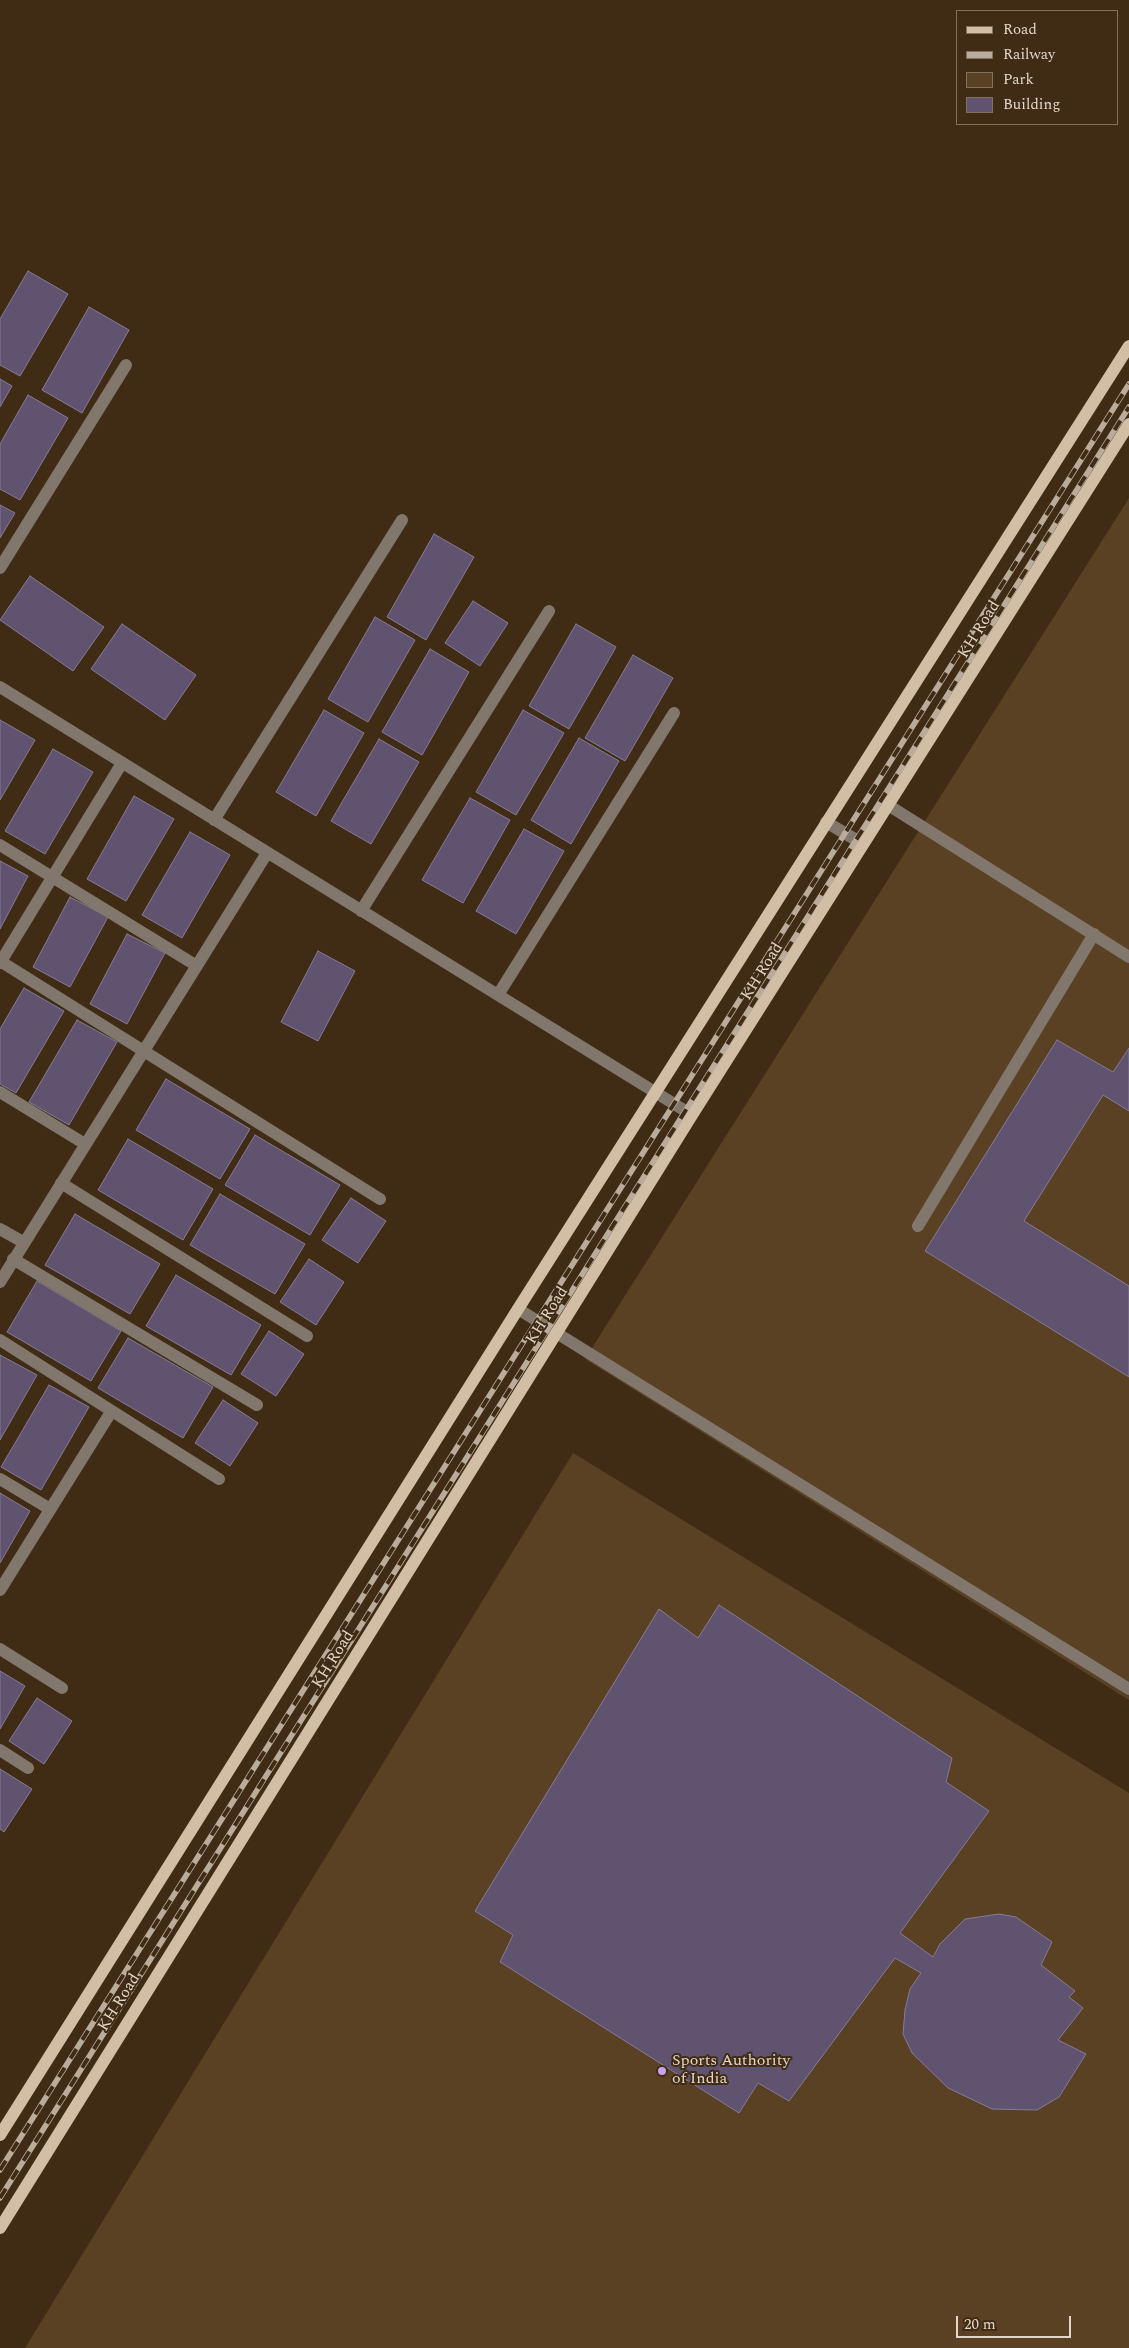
<!DOCTYPE html>
<html>
<head>
<meta charset="utf-8">
<style>
	body { margin:0 }
	#map { position:relative; width:1129px; height:2348px; overflow:hidden; background:#402c15; font-family:Spectral,serif }
	canvas { display:block }
	.legend { position:absolute; left:956px; top:10px; width:162px; height:115px; box-sizing:border-box; background:#402c15; border:1px solid #81705d; margin:0; padding:6px 9px; list-style:none; font-size:15px; color:#e2d6c8 }
	.legend li { display:flex; align-items:center; gap:10px; height:25px }
	.legend b { width:25px; border:1px solid #81705d }
	.scale { position:absolute; left:956px; top:2316px; width:115px; height:22px; box-sizing:border-box; border:2px solid #e2d6c8; border-top:0; padding-left:6px; font-size:15px; line-height:18px; white-space:nowrap; color:#e2d6c8; -webkit-text-stroke:4px #402c15; paint-order:stroke }
</style>
</head>
<body>
<div id="map">
<canvas width="1129" height="2348"></canvas>
<ul class="legend">
<li><b style="height:6px;background:#d2bda5"></b>Road</li>
<li><b style="height:6px;background:#baac9c"></b>Railway</li>
<li><b style="height:14px;background:#5a4124"></b>Park</li>
<li><b style="height:14px;background:#5f536f"></b>Building</li>
</ul>
<div class="scale">20 m</div>
</div>
<script>
const ctx = document.querySelector('canvas').getContext('2d');
ctx.lineJoin = 'round';
function fill(path, color) {
  ctx.fillStyle = color;
  ctx.fill(path, 'evenodd');
}
function shape(rows) {
  const path = new Path2D();
  for (const r of rows) {
    path.moveTo(r[0], r[1]);
    for (let i = 2; i < r.length; i += 2) path.lineTo(r[i], r[i + 1]);
  }
  return path;
}
function trace(path, color, width, dash) {
  ctx.strokeStyle = color;
  ctx.lineWidth = width;
  ctx.lineCap = dash ? 'butt' : 'round';
  ctx.setLineDash(dash || []);
  ctx.stroke(path);
}
function label(font, color, halo, rows, align = 'center') {
  ctx.font = font + ' Spectral,serif';
  ctx.lineWidth = 4;
  ctx.setLineDash([]);
  ctx.textBaseline = 'middle';
  ctx.strokeStyle = halo;
  ctx.fillStyle = color;
  for (const [text, x, y, turn = 0] of rows) {
    ctx.save();
    ctx.translate(x, y);
    ctx.rotate((+turn || 0) * Math.PI / 180);
    ctx.textAlign = isNaN(turn) ? turn : align;
    if (halo) ctx.strokeText(text, 0, 0);
    ctx.fillText(text, 0, 0);
    ctx.restore();
  }
}
fill(shape([
	[1129,498,1129,1700,585,1359],
	[573,1453,1129,1793,1129,2348,25,2348]
]), '#5a4124');
const building = shape([
	[28,271,68,294,20,376,0,365,0,319,28,271],
	[89,307,129,330,82,413,42,390,89,307],
	[0,379,12,386,0,407,0,379],
	[28,395,68,418,20,500,0,489,0,444,28,395],
	[0,505,15,513,0,538,0,505],
	[434,534,474,557,426,640,387,617,434,534],
	[30,576,104,627,73,671,0,620,30,576],
	[473,601,508,623,480,666,445,643,473,601],
	[375,617,415,640,368,722,328,699,375,617],
	[122,624,196,675,165,720,91,669,122,624],
	[576,624,616,647,569,729,529,706,576,624],
	[430,649,469,672,422,755,382,732,430,649],
	[633,655,673,678,625,761,585,738,633,655],
	[324,710,364,733,316,816,276,792,324,710],
	[523,710,564,733,516,815,476,792,523,710],
	[0,720,35,740,0,800,0,720],
	[579,738,619,761,571,844,531,820,579,738],
	[379,739,419,762,371,844,331,821,379,739],
	[53,749,93,772,45,854,5,831,53,749],
	[134,796,174,819,126,901,87,879,134,796],
	[470,798,510,820,463,903,422,880,470,798],
	[524,829,564,851,516,934,476,911,524,829],
	[190,832,230,855,182,938,142,915,190,832],
	[0,861,28,876,0,929,0,861],
	[70,897,108,917,70,987,33,967,70,897],
	[127,934,165,953,127,1024,90,1004,127,934],
	[318,951,355,971,318,1041,281,1022,318,951],
	[24,988,64,1011,16,1093,0,1084,0,1029,24,988],
	[77,1020,117,1042,69,1125,29,1102,77,1020],
	[1057,1040,1113,1072,1129,1048,1129,1111,1103,1095,1024,1221,1129,1286,1129,1377,925,1251,1057,1040],
	[166,1079,250,1129,220,1179,136,1130,166,1079],
	[255,1135,340,1185,310,1235,225,1185,255,1135],
	[128,1139,213,1189,183,1240,98,1190,128,1139],
	[220,1194,305,1244,275,1294,190,1245,220,1194],
	[351,1198,386,1221,358,1263,322,1240,351,1198],
	[75,1214,160,1264,130,1314,45,1265,75,1214],
	[309,1259,344,1282,316,1325,280,1302,309,1259],
	[176,1275,261,1325,231,1375,146,1326,176,1275],
	[37,1281,121,1331,91,1381,7,1332,37,1281],
	[269,1331,304,1354,276,1396,241,1374,269,1331],
	[128,1338,213,1387,183,1438,98,1388,128,1338],
	[0,1355,37,1375,0,1440,0,1355],
	[49,1385,89,1407,41,1490,1,1467,49,1385],
	[223,1400,258,1423,230,1466,195,1443,223,1400],
	[0,1493,30,1511,0,1563,0,1493],
	[719,1605,952,1758,946,1782,989,1811,900,1933,933,1957,940,1944,965,1919,999,1914,1016,1917,1052,1942,1041,1965,1075,1991,1069,1997,1083,2008,1058,2040,1086,2054,1059,2097,1037,2110,992,2109,948,2088,912,2053,903,2034,905,2010,910,1989,921,1973,895,1958,789,2101,758,2083,739,2113,500,1962,513,1935,475,1911,659,1609,698,1638,719,1605],
	[0,1671,25,1686,0,1729,0,1671],
	[37,1698,72,1721,44,1764,9,1741,37,1698],
	[0,1769,32,1789,4,1832,0,1829,0,1769]
]);
fill(building, '#5f536f');
trace(building, '#877a97', 1);
trace(shape([
	[0,568,126,365],
	[0,687,692,1115],
	[888,805,1129,957],
	[214,820,402,520],
	[826,822,863,844],
	[0,845,197,966],
	[361,911,549,611],
	[0,961,380,1199],
	[0,963,122,763],
	[498,995,674,713],
	[0,1092,85,1144],
	[61,1183,307,1336],
	[918,1226,1094,934],
	[0,1229,23,1242],
	[13,1259,257,1405],
	[0,1282,267,853],
	[518,1309,1129,1689],
	[0,1340,219,1479],
	[0,1479,50,1509],
	[0,1590,111,1412],
	[0,1649,62,1688],
	[0,1750,28,1768]
]), '#81776c', 12);
trace(shape([
	[0,2135,518,1309,1129,346],
	[0,2228,692,1115,1129,424]
]), '#d2bda5', 12);
const rail = shape([
	[0,2170,1129,384],
	[0,2198,1129,407]
]);
trace(rail, '#baac9c', 5.5);
trace(rail, '#402c15', 4, [11]);
for (const [x, y, r, color] of [
	[662,2071,5,"#c7a6ef"]
]) {
  const dot = new Path2D();
  dot.arc(x, y, r, 0, 2 * Math.PI);
  ctx.fillStyle = color;
  ctx.fill(dot);
  trace(dot, '#402c15', 2);
}
label('16px', '#e2d6c8', '#402c15', [
	["KH Road",980,630,-58],
	["KH Road",763,972,-58],
	["KH Road",548,1316,-58],
	["KH Road",334,1660,-58],
	["KH Road",120,2003,-58]
]);
label('16px', '#e2d6c8', '#402c15', [
	["Sports Authority",672,2062],
	["of India",672,2080]
], 'left');
</script>
</body>
</html>
